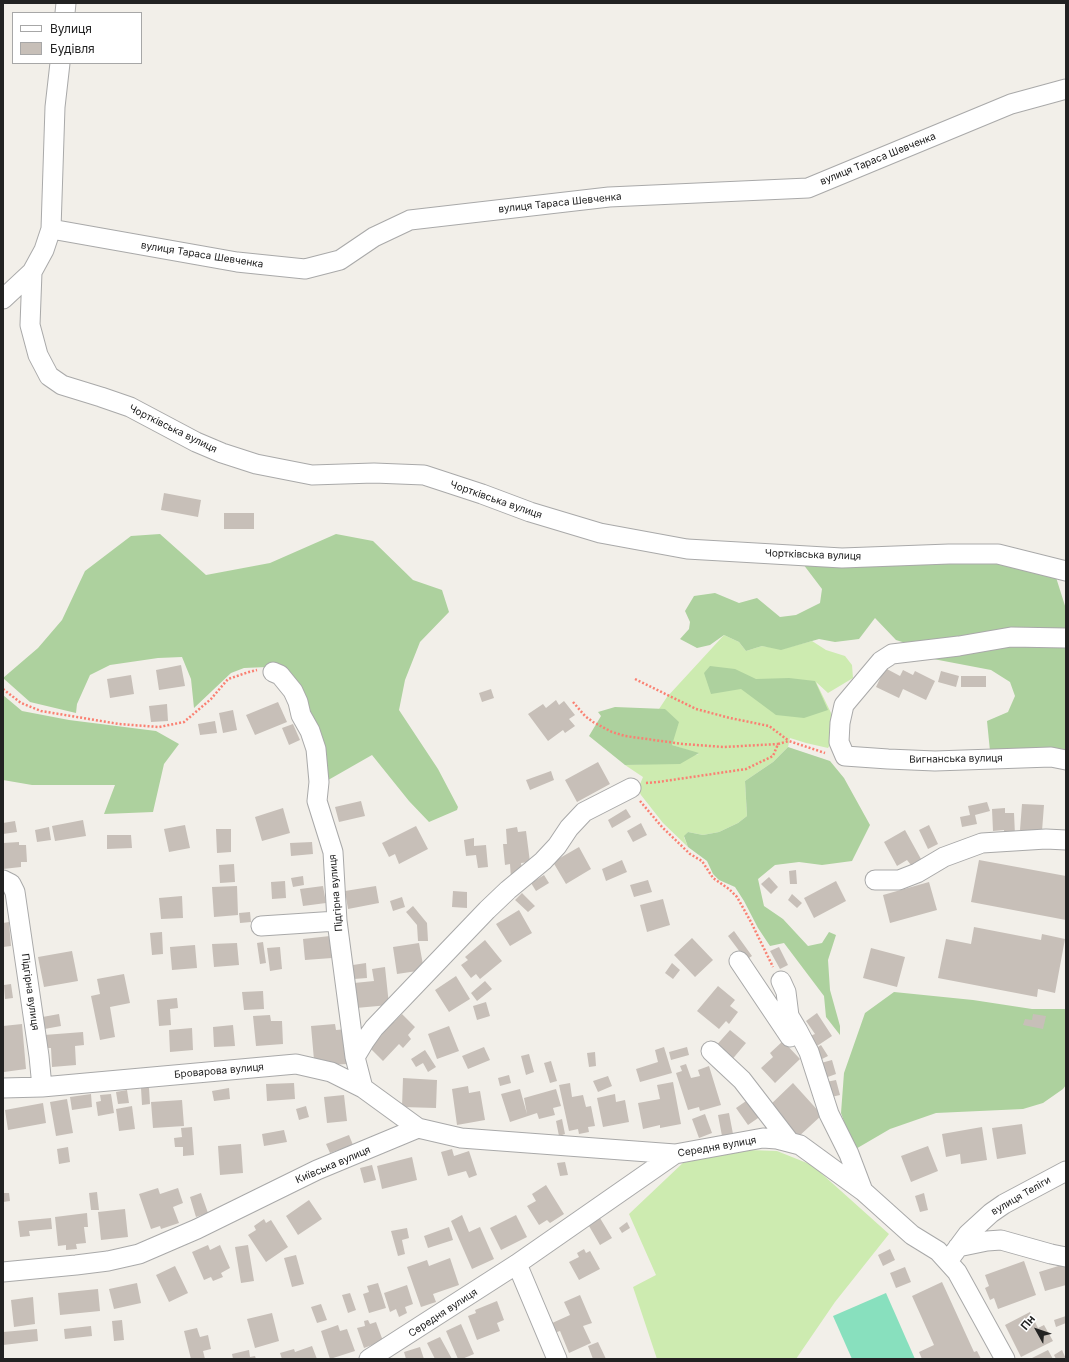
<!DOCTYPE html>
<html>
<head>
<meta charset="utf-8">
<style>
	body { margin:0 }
	#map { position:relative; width:1069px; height:1362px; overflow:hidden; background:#f2efe9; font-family:Inter,sans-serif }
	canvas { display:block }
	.frame { position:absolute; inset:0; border:4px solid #222; pointer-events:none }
	.legend { position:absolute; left:12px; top:12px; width:130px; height:52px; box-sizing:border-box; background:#fff; border:1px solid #a7a7a7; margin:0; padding:5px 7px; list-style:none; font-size:12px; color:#222 }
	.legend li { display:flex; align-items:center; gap:8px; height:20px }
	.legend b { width:20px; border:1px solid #a7a7a7 }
	.north { position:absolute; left:1017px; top:1310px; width:40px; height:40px; -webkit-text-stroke:3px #fff; paint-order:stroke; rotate:310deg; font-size:11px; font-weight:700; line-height:16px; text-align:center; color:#222 }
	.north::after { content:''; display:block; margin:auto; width:14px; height:18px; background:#222; clip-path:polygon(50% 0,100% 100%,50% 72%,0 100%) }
</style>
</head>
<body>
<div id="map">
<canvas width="1069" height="1362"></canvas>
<div class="frame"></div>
<ul class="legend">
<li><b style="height:5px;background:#fff"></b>Вулиця</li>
<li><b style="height:11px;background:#c7bfb8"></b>Будівля</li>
</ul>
<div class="north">Пн</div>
</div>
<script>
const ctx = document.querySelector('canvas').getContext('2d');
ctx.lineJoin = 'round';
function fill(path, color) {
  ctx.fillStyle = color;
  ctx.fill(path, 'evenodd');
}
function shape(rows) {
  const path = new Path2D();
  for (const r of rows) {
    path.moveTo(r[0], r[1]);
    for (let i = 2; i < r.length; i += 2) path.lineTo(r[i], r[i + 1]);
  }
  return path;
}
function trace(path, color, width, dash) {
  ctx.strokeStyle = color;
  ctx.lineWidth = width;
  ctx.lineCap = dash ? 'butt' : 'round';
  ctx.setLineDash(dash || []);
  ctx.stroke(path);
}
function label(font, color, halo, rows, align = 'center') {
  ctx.font = font + ' Inter,sans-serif';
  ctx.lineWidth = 4;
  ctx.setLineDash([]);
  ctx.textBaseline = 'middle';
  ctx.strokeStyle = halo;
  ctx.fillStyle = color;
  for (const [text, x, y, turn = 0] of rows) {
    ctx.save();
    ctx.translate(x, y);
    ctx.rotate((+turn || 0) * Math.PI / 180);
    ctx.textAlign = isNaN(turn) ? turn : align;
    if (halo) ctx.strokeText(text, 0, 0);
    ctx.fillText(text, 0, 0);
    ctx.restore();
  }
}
fill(shape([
	[724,635,739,642,746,651,762,646,782,649,812,641,826,650,845,656,852,665,853,678,828,693,816,682,833,717,832,741,828,748,806,743,790,738,788,747,773,762,745,781,747,816,738,823,719,832,703,835,688,832,684,837,688,847,663,823,641,795,638,789,643,777,625,765,646,764,699,754,672,745,665,709,659,709,667,697],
	[749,1150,777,1151,812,1165,889,1234,835,1302,796,1359,657,1359,633,1287,656,1275,629,1214,686,1160]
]), '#cdebb0');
fill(shape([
	[160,534,206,575,270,563,336,534,373,541,413,580,442,590,449,612,420,642,405,680,399,710,438,769,458,807,457,810,429,822,409,801,372,755,323,783,319,748,267,667,244,668,231,673,194,708,191,679,182,657,158,658,110,665,90,675,77,704,76,713,30,702,3,678,38,648,62,620,85,571,131,536],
	[998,557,1054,571,1066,609,1066,633,918,647,896,640,875,618,859,639,835,642,819,639,781,650,762,646,746,651,739,642,724,635,710,645,697,648,680,639,689,629,690,622,685,611,694,596,715,593,739,603,757,598,780,617,796,615,820,603,822,589,800,560],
	[999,642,1066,643,1066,752,990,751,987,721,1008,712,1015,696,1010,682,991,670,928,658],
	[710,666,735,669,756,679,789,678,815,681,828,710,804,718,776,715,741,689,711,694,704,673],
	[3,695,22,711,69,720,156,731,179,744,164,764,153,812,104,814,115,785,32,785,3,780],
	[615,707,665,709,679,722,672,745,699,753,680,764,625,765,589,736,601,716,598,712],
	[788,747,830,761,844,778,870,825,852,861,822,865,799,862,775,865,758,879,764,906,783,919,808,946,822,943,829,932,836,935,828,960,830,990,840,1026,840,1035,826,1017,824,996,784,943,770,946,758,928,744,901,735,887,719,880,713,874,707,861,688,847,684,836,688,832,703,835,719,832,738,823,747,816,745,781,773,762],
	[894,992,973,1000,1032,1009,1066,1009,1066,1085,1063,1089,1043,1103,1023,1109,936,1113,890,1129,854,1150,841,1113,844,1073,865,1013]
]), '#add19e');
fill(shape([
	[886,1293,915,1359,852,1359,833,1316]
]), '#88e0be');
fill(shape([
	[164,493,201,500,198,517,161,510],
	[224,513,254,513,254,529,224,529],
	[181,665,185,686,159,690,156,670],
	[885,668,900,676,903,670,913,675,915,671,935,681,926,700,903,689,899,698,876,687],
	[941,671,959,676,956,687,938,682],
	[131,675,134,694,110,698,107,679],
	[961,676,986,676,986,687,961,687],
	[491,689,494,698,482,702,479,693],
	[556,700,559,705,564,701,575,715,569,719,575,726,565,733,563,730,548,741,528,714,543,704,546,708],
	[278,702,287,722,255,735,246,715],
	[167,704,168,721,151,722,149,706],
	[233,710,237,730,223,733,219,713],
	[215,721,217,733,200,735,198,724],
	[293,724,300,740,289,745,282,728],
	[598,762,610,784,577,802,565,780],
	[551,771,554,780,530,790,526,780],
	[361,801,365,816,339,822,335,807],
	[987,802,990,811,975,815,977,824,962,827,960,817,970,815,968,806],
	[1022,804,1044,805,1042,831,1020,830],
	[283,808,290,833,262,841,255,817],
	[1005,808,1005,813,1014,813,1015,835,1004,835,1004,830,993,831,992,809],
	[626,809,631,817,612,828,608,820],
	[83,820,86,836,55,841,52,826],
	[15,821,17,832,3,834,3,823],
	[641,823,647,835,633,842,627,831],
	[185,825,190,848,169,852,164,829],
	[929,825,938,844,928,849,919,830],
	[416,826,428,849,399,864,395,854,389,857,382,843],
	[49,827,51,840,37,842,35,830],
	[517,827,518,832,526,831,530,862,521,863,523,877,511,878,510,864,505,865,503,844,507,844,506,829],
	[216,829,231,829,231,852,217,853],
	[905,830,921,859,911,865,907,860,897,866,884,842],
	[107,835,131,835,132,848,107,849],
	[474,838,474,846,486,845,488,867,478,868,476,855,466,856,464,840],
	[19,842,19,845,26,845,27,862,21,862,21,867,3,869,3,843],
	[312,842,313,854,291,856,290,843],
	[579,847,591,869,566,884,553,862],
	[622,860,627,872,606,881,602,869],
	[979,860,1066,876,1066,920,971,902],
	[234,864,235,882,220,883,219,865],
	[796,870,797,884,790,884,789,871],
	[544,875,549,883,536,891,531,883],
	[303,876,304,885,293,887,291,878],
	[769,877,778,887,771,894,761,884],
	[648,880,652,892,634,897,630,885],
	[285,881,286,898,272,899,271,882],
	[836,881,846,901,814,918,804,898],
	[929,882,937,910,890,923,883,895],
	[237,886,238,915,214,917,212,887],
	[323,886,326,903,303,906,300,889],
	[376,886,379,903,348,909,345,891],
	[453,891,467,892,467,908,452,907],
	[522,893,535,906,528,912,515,900],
	[792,894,802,903,797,908,788,900],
	[182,896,183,918,161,919,159,898],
	[402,897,405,907,393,911,390,901],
	[663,899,670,925,647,932,640,905],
	[413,906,427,923,428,941,418,941,417,925,406,912],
	[519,910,532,933,510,946,496,924],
	[250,912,251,922,240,923,239,913],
	[9,922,11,946,3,947,3,923],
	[974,927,1041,940,1042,934,1065,939,1055,993,1038,989,1037,997,938,978,946,939,971,944],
	[734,931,752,956,746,960,728,936],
	[162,932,163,954,152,955,150,933],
	[330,936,332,958,305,960,303,939],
	[692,938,713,960,695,977,674,955],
	[485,940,502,961,480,979,476,974,471,978,461,965,468,960,465,957],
	[263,942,266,963,260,964,257,943],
	[237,943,239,965,214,967,212,944],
	[419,943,424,970,397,974,393,947],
	[195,945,197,968,172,970,170,947],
	[280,947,282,969,270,971,267,948],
	[779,947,788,965,780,969,770,951],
	[871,948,905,957,897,987,863,978],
	[72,951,78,981,44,987,38,957],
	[366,963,367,978,354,979,353,965],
	[672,963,680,970,673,979,665,973],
	[385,967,389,1005,356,1008,354,983,374,981,372,969],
	[124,974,130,1003,110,1007,115,1037,100,1040,91,996,100,994,97,979],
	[456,976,470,999,449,1012,435,990],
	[485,981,492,989,477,1001,471,993],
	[11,984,13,998,5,999,4,985],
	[718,986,735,1000,730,1006,738,1012,729,1024,726,1021,719,1029,697,1011],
	[263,991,264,1009,244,1010,242,992],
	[177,998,178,1008,170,1009,171,1025,159,1026,157,1000],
	[486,1002,490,1016,477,1020,473,1006],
	[817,1013,832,1036,817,1046,810,1036,815,1034,806,1021],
	[59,1014,61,1026,39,1030,37,1018],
	[402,1014,415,1027,408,1035,411,1039,403,1048,399,1044,383,1061,370,1048,385,1031,381,1027,389,1018,394,1022],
	[1033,1014,1046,1016,1043,1029,1023,1025,1025,1019,1032,1020],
	[270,1015,271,1021,282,1021,283,1044,256,1046,253,1016],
	[22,1024,26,1069,4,1072,3,1026],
	[335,1024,336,1030,347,1029,349,1064,323,1065,322,1059,314,1060,311,1026],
	[233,1025,235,1046,214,1047,213,1027],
	[449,1026,459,1051,437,1059,428,1034],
	[192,1028,193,1050,170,1052,169,1030],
	[730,1030,746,1043,730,1062,714,1048],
	[83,1032,84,1045,75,1046,76,1065,52,1067,51,1048,45,1048,44,1035],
	[783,1041,800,1059,775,1083,761,1068,773,1057,770,1053],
	[821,1045,828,1056,820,1060,813,1050],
	[484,1047,490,1060,468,1069,462,1056],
	[664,1047,672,1073,640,1082,636,1069,658,1062,655,1050],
	[687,1047,689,1055,671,1060,669,1052],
	[425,1050,436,1067,428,1072,423,1063,416,1067,411,1059],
	[595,1052,596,1066,589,1067,587,1053],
	[529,1054,534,1072,526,1075,521,1056],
	[832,1060,836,1074,825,1078,821,1063],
	[551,1061,557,1081,550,1083,544,1063],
	[686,1064,691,1078,700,1076,698,1070,709,1066,721,1105,700,1111,699,1107,688,1110,676,1073,682,1071,680,1066],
	[509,1075,511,1083,500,1086,498,1078],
	[608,1076,612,1086,598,1092,593,1081],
	[403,1078,437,1080,436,1108,402,1107],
	[836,1080,840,1095,831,1097,826,1082],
	[673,1082,681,1124,660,1128,660,1125,643,1129,638,1103,660,1099,657,1085],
	[294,1083,295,1099,267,1101,266,1084],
	[570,1083,572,1097,583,1095,586,1107,591,1106,595,1126,588,1127,589,1132,579,1134,578,1129,569,1131,559,1085],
	[793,1083,822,1115,797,1138,768,1107],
	[468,1086,469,1093,480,1091,485,1120,457,1125,452,1089],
	[141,1088,149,1088,150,1104,142,1105],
	[229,1088,230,1099,214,1101,212,1091],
	[520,1089,527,1114,524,1098,556,1089,561,1106,553,1108,555,1115,539,1119,537,1113,510,1122,501,1094],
	[127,1090,129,1103,118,1104,116,1092],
	[91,1094,92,1107,72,1110,70,1097],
	[111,1094,114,1113,98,1116,96,1102,101,1101,100,1095],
	[615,1094,616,1102,625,1100,629,1122,603,1127,597,1098],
	[344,1095,347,1121,327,1123,324,1097],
	[67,1099,73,1133,56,1136,50,1102],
	[749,1099,761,1116,748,1125,736,1108],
	[182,1100,184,1126,153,1128,151,1102],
	[43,1103,46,1123,8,1130,5,1110],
	[132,1106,135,1129,119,1131,116,1109],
	[306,1106,309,1117,299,1120,296,1109],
	[729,1113,733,1134,722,1136,718,1115],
	[705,1114,712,1133,699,1138,692,1119],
	[562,1119,565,1134,559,1136,556,1121],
	[1022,1124,1026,1154,997,1159,992,1128],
	[192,1127,194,1155,183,1156,183,1147,175,1147,174,1138,182,1137,181,1128],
	[982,1127,987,1160,961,1164,960,1154,946,1157,942,1134],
	[284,1130,287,1142,264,1146,262,1134],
	[349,1135,353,1145,330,1153,326,1144],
	[241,1144,243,1173,220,1175,218,1146],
	[928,1146,938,1171,911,1182,901,1156],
	[68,1147,70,1162,59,1164,57,1149],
	[452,1149,454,1156,469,1151,477,1175,469,1178,466,1171,448,1176,441,1152],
	[412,1157,417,1180,382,1189,377,1166],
	[565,1162,568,1175,560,1176,557,1163],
	[372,1165,376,1180,364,1183,360,1168],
	[546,1185,564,1214,550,1223,547,1220,539,1225,527,1206,536,1201,532,1194],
	[158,1188,160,1194,178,1188,183,1203,173,1207,179,1223,161,1229,160,1226,151,1229,139,1194],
	[97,1192,99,1210,91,1210,89,1193],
	[3,1193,9,1193,10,1201,3,1202],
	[201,1193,208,1213,196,1217,190,1197],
	[924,1193,928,1210,920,1212,915,1196],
	[309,1200,322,1219,298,1235,286,1216],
	[125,1209,128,1237,101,1240,98,1212],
	[87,1213,88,1227,84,1227,86,1243,76,1244,77,1249,66,1250,66,1245,58,1246,55,1217],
	[462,1215,469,1232,480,1227,494,1259,472,1269,451,1221],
	[516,1215,527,1237,501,1250,490,1228],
	[51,1218,52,1229,29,1231,30,1236,20,1237,18,1221],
	[600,1218,612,1238,600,1245,589,1226],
	[264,1219,266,1223,271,1220,288,1247,266,1262,248,1235,256,1230,254,1226],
	[627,1222,630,1228,622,1233,619,1228],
	[449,1227,453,1240,428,1248,424,1236],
	[407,1228,409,1238,402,1240,405,1254,398,1256,391,1231],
	[208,1245,210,1250,220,1245,230,1268,221,1273,223,1277,213,1281,211,1277,204,1280,192,1252],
	[248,1245,254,1281,241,1283,235,1247],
	[584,1249,586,1253,590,1251,600,1269,579,1280,569,1262,579,1257,577,1253],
	[890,1249,895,1260,883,1266,878,1255],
	[296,1255,304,1284,292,1287,284,1258],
	[450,1258,459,1285,433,1294,436,1302,421,1307,407,1267,427,1260,429,1266],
	[1024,1261,1036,1295,998,1309,994,1298,990,1300,985,1288,989,1286,985,1275],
	[1065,1264,1066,1285,1045,1291,1039,1272],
	[175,1266,188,1293,169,1302,156,1275],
	[905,1267,911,1282,896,1288,890,1273],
	[942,1282,974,1352,977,1351,981,1359,922,1359,919,1352,934,1345,912,1296],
	[137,1283,141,1303,114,1309,109,1289],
	[378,1283,386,1308,369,1313,363,1294,369,1292,367,1286],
	[407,1285,413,1304,405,1307,407,1313,399,1317,396,1309,390,1312,384,1293],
	[98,1289,100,1311,60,1315,58,1293],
	[350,1293,356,1310,348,1313,342,1295],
	[580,1295,592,1323,583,1326,591,1343,569,1353,560,1331,554,1333,550,1324,570,1315,564,1302],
	[33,1297,35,1324,14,1327,11,1300],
	[497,1301,504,1320,497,1323,500,1331,477,1340,468,1316,476,1313,475,1310],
	[321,1304,327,1320,317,1323,311,1307],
	[1030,1312,1038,1328,1044,1325,1053,1341,1021,1357,1005,1325],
	[272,1313,279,1341,255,1348,247,1319],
	[1066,1316,1066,1323,1056,1327,1054,1320],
	[122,1320,124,1340,114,1341,112,1321],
	[368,1320,370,1324,376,1322,383,1341,364,1348,357,1328,365,1326,364,1321],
	[461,1324,474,1354,462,1359,458,1359,446,1331],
	[338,1325,340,1331,347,1329,355,1351,330,1359,321,1331],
	[91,1326,92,1336,65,1339,64,1329],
	[197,1328,200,1337,208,1335,211,1349,203,1351,205,1359,191,1359,184,1331],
	[37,1329,38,1341,3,1345,3,1332],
	[440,1337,452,1359,435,1359,427,1343],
	[598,1342,606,1359,593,1359,588,1346],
	[312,1346,317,1359,282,1359,280,1353,294,1349,295,1352],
	[420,1347,424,1359,406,1359,404,1352],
	[249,1350,250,1357,255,1356,256,1359,233,1359,232,1354],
	[1048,1350,1053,1359,1030,1359],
	[1062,1350,1066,1359,1056,1359,1054,1355]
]), '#c7bfb8');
const minor = shape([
	[65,13,66,3],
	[51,229,237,262,305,269,340,260,374,237,410,220,609,197,808,188,1011,104,1066,89],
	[32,272,30,325,38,355,49,376,62,385,101,397,130,407,196,442,222,453,256,464,312,475,374,473,424,475,482,494,530,512,600,533,687,549,842,558,949,554,998,554,1066,571],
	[3,299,32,272,44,250,51,229,55,107,60,63],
	[1066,638,1011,637,959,646,892,654,881,661,844,705,840,723,839,742,845,756,888,759,935,761,1051,757,1066,760],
	[273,672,280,675,293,691,298,702,301,715,310,731,316,749,319,782,317,801,333,852,337,921,355,1057],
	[3,880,11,884,15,892,39,1056,42,1087],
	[875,880,899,880,917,873,944,857,982,843,1046,839,1066,840],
	[261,926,337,921],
	[739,961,790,1037],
	[781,981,786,992,789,1016,798,1031,809,1052,829,1114,849,1154,863,1191],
	[711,1051,742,1080,789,1141],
	[3,1088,42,1087,296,1064,331,1072,363,1088,418,1128],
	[363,1088,355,1057,364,1042,374,1028,487,910,508,890,543,861,557,846,569,828,584,812,631,788],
	[958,1247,987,1241,1001,1240,1051,1254,1066,1257],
	[948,1261,968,1234,991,1213,1004,1204,1066,1171],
	[517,1264,557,1359],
	[3,1272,76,1265,108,1261,139,1254,197,1229,317,1170,418,1128,461,1138,675,1154],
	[369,1359,517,1264,675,1154,763,1138,777,1139,800,1145,863,1191,912,1235,938,1251,957,1272,1005,1359]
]);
trace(minor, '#a9a9a9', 21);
trace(shape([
	[635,679,696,709,730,718,769,726,789,741],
	[3,689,21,703,41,711,119,724,159,727,184,722,211,699,228,679,249,672,257,670],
	[573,702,585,716,593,722,612,732,625,736,683,744,724,747,778,744],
	[646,783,658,782,746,769,773,756,778,744,789,741,825,753],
	[640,801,662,827,690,854,702,861,713,878,729,889,737,897,751,922,773,967]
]), '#fa8072', 2.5, [2, 2]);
trace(minor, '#fff', 19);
label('10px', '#222', '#fff', [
	["вулиця Тараса Шевченка",878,159,-22],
	["вулиця Тараса Шевченка",560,203,-6],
	["вулиця Тараса Шевченка",202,255,9],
	["Чортківська вулиця",173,429,26],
	["Чортківська вулиця",496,500,19],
	["Чортківська вулиця",813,555,2],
	["Вигнанська вулиця",956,759,-1],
	["Підгірна вулиця",336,893,-95],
	["Підгірна вулиця",30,992,82],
	["Броварова вулиця",219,1071,-5],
	["Середня вулиця",717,1147,-10],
	["Київська вулиця",333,1165,-23],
	["вулиця Теліги",1021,1196,-30],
	["Середня вулиця",443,1313,-33]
]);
</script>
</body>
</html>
